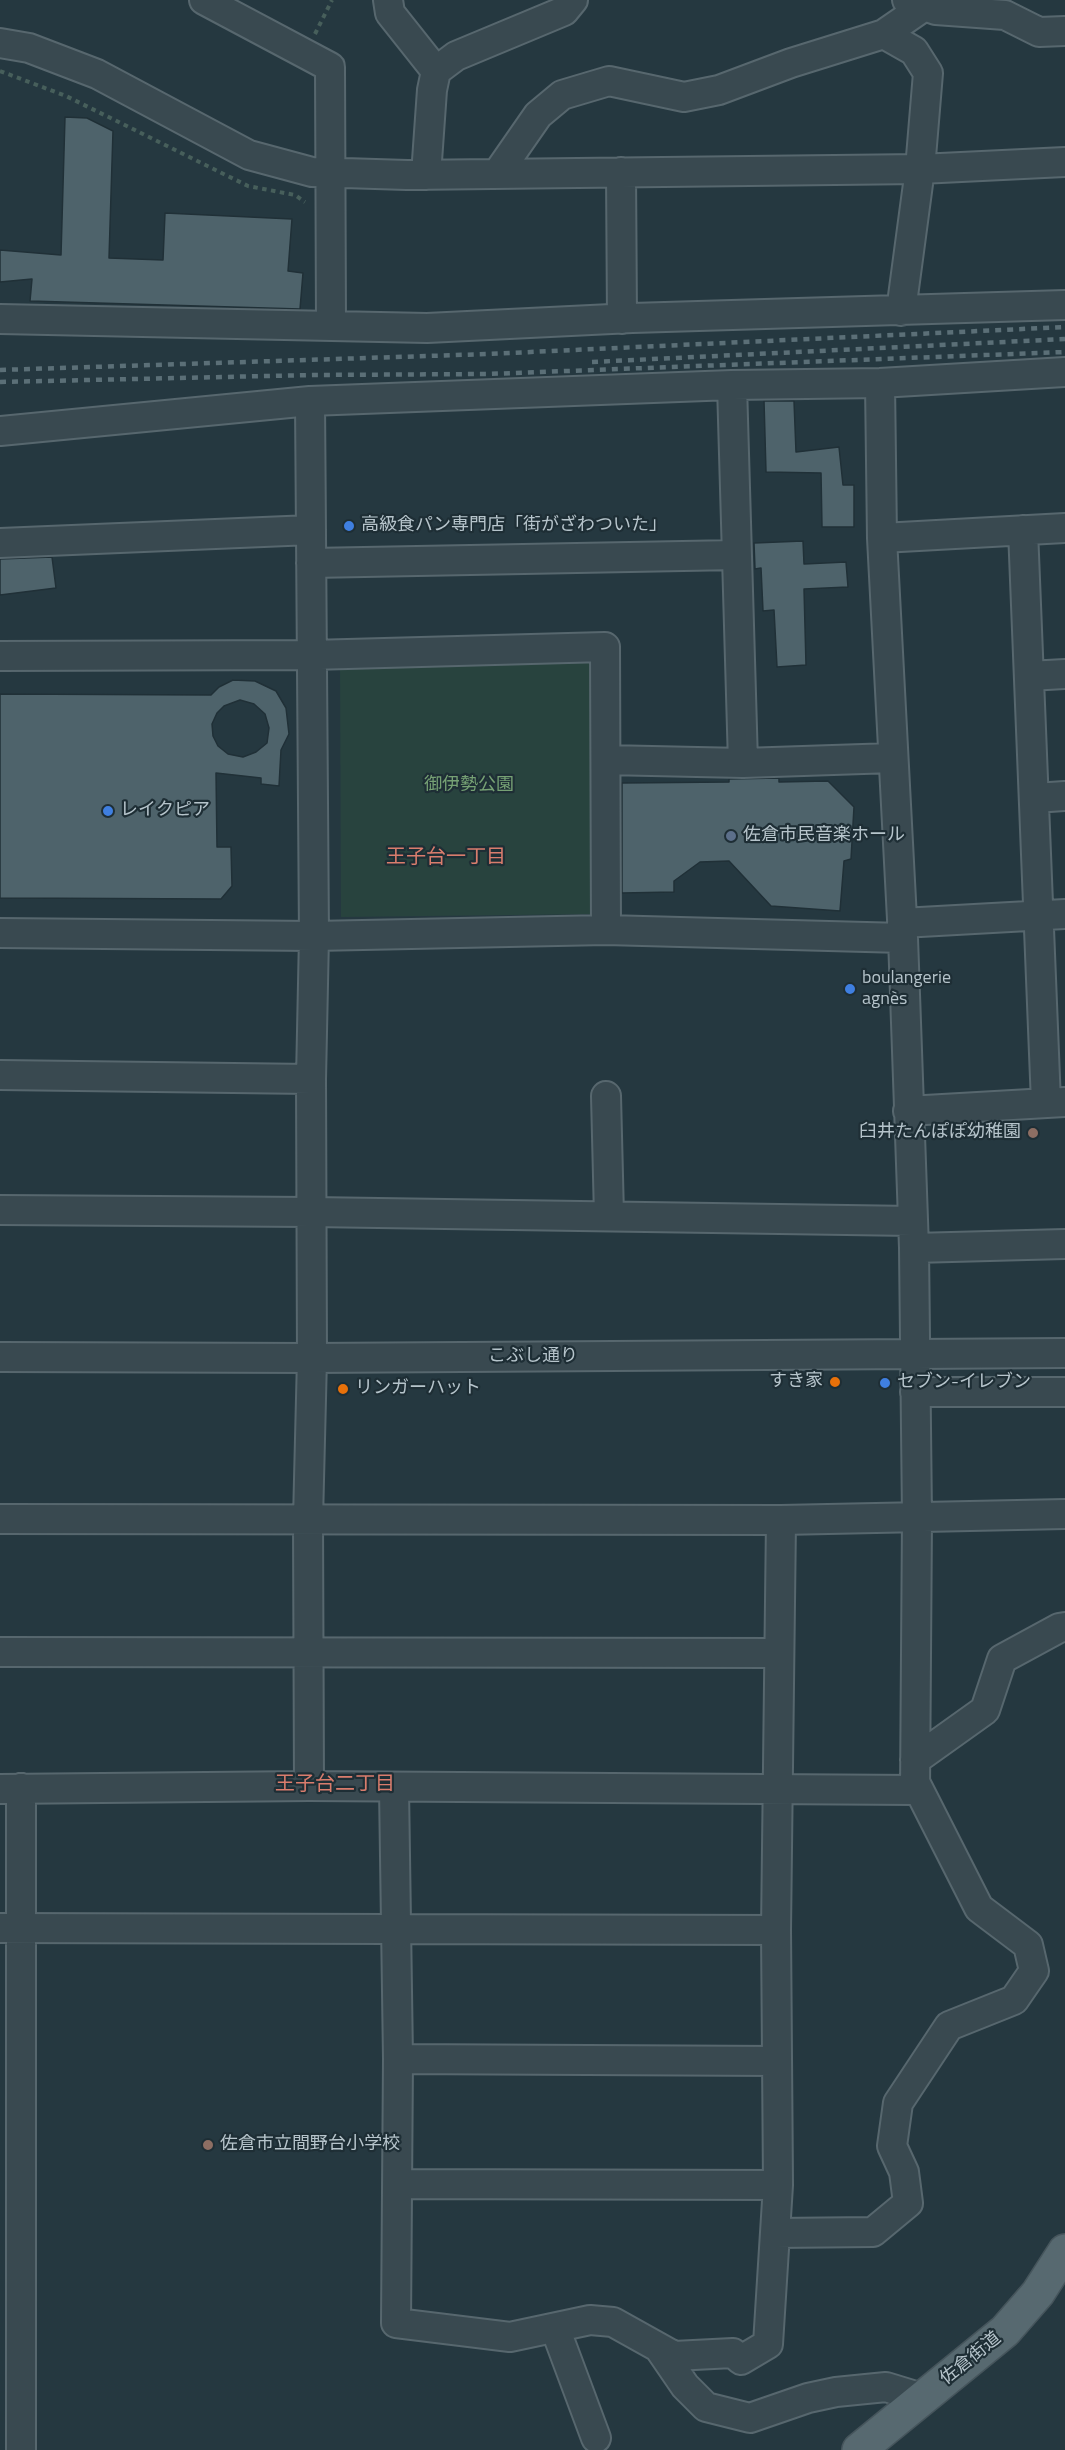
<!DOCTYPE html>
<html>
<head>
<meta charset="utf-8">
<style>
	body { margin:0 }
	canvas { display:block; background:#253840 }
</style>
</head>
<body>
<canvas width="1065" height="2450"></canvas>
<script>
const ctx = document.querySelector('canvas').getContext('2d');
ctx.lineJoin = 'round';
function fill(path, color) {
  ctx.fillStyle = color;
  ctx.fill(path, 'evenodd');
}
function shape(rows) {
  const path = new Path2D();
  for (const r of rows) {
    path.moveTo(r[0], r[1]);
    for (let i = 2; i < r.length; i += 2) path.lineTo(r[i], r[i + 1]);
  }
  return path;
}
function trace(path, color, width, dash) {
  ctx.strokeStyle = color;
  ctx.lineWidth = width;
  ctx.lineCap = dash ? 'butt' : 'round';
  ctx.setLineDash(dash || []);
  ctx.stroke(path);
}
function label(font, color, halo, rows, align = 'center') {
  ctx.font = font + ' "Titillium Web","Noto Sans JP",sans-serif';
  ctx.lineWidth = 4.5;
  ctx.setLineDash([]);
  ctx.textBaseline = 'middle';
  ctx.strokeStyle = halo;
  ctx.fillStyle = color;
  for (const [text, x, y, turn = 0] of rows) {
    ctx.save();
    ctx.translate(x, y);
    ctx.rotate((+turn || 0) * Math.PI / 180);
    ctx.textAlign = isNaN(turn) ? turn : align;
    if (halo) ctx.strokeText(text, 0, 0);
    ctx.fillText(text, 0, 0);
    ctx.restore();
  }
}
fill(shape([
	[584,656,596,668,599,914,341,917,340,660]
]), '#28433e');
const building = shape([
	[65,117,87,118,113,131,109,258,163,260,165,213,292,219,288,271,303,273,300,309,30,301,32,279,0,282,0,250,61,255,65,117],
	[764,401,794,401,796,452,839,447,843,485,854,485,854,527,822,527,821,473,766,472,764,401],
	[803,541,804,564,846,562,848,587,804,589,806,665,777,667,774,610,763,611,761,568,755,569,754,543,803,541],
	[52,557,56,588,0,595,0,559,52,557],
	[233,680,255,681,276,691,286,708,289,734,281,750,279,786,261,784,261,778,216,773,217,847,231,847,232,886,221,899,0,898,0,694,211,695,219,687,233,680],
	[240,700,254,704,265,714,269,728,267,743,256,752,243,757,228,754,218,746,213,736,212,724,217,713,224,706,240,700],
	[779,778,779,782,828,781,854,807,851,859,844,861,840,911,771,906,729,861,700,862,674,881,674,892,622,893,622,783,729,782,729,779,779,778]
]);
fill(building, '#4e636b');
trace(building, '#203037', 1.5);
const minor = shape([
	[204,0,330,67,331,325],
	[388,0,390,13,436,71],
	[907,0,936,10,1005,15,1039,32,1065,31],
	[884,34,914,51,928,73,920,169,901,311],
	[0,43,29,48,97,74,249,155,312,172,407,175,920,169,1065,162],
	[621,172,622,319],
	[497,174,538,115,562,95,609,81,684,97,719,90,791,63,884,34,923,7],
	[426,175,432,90,436,71,456,56,564,11,573,0],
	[0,319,427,328,632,318,1065,305],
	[732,385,743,763],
	[0,431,310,401,732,385,880,383,1065,372],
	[1023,530,1046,1103],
	[882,538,1065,528],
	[0,543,311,530],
	[311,563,736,555],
	[0,656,311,655,605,647,606,930],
	[1029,676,1065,674],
	[606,760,743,763,893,758],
	[1035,798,1065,796],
	[902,923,1065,914],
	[0,933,314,936,606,930,903,938],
	[0,1075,311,1079],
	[606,1096,609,1216],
	[908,1111,1065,1102],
	[0,1210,312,1212,913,1221],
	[914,1248,1065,1244],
	[0,1357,312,1358,1065,1353],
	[915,1392,1065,1392],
	[0,1519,781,1520,1065,1514],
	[0,1652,779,1653],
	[915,1760,985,1710,1002,1659,1059,1628,1065,1627],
	[309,1786,308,1520,312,1358,311,1079,314,936,310,401],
	[21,1788,21,2450],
	[394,1788,398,2059,396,2323,510,2337,590,2320,613,2322,674,2356,733,2353,741,2360,768,2344,778,2185,776,1930,781,1520],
	[0,1789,309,1786,915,1790,917,1518,914,1248,903,938,882,538,880,383],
	[0,1928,776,1930],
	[398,2059,777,2061],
	[398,2184,778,2185],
	[775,2233,873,2232,908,2203,904,2172,892,2146,898,2103,949,2026,1014,2000,1034,1971,1028,1945,979,1908,915,1782],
	[555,2328,596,2438],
	[659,2348,685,2386,706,2407,750,2418,808,2398,836,2392,886,2387,922,2398]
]);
const major = shape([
	[859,2450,1005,2331,1038,2293,1065,2251]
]);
trace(minor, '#57676e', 32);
trace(major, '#46555c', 36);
trace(shape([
	[315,34,332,0],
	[0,71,66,96,248,186,295,195,305,202]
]), '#475f5b', 4, [4.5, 4.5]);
trace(minor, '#394950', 28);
trace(major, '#576970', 33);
trace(shape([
	[592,362,1065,339],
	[0,370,488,354,1065,327],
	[0,382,312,375,488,374,1065,352]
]), '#5b6f77', 4.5, [6, 6]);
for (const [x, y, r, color] of [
	[349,526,6,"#3f7fe0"],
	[108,811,6,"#3f7fe0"],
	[731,836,6,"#5c6f8a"],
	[850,989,6,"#3f7fe0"],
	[1033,1133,6,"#8d6e63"],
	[835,1382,6,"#e8710a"],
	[885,1383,6,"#3f7fe0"],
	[343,1389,6,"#e8710a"],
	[208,2145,6,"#8d6e63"]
]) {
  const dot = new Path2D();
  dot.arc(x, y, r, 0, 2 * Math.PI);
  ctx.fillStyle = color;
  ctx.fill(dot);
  trace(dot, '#1e2e35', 2);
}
label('18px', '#b6c4cb', '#1e2e35', [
	["高級食パン専門店「街がざわついた」",361,526],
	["レイクピア",120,811],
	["佐倉市民音楽ホール",743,836],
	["boulangerie",862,979],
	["agnès",862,1000],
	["臼井たんぽぽ幼稚園",1021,1133,"right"],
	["すき家",823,1382,"right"],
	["セブン-イレブン",897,1383],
	["リンガーハット",355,1389],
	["佐倉市立間野台小学校",220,2145]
], 'left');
label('18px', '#76a174', '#1e2e35', [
	["御伊勢公園",469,786]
]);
label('18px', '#b6c4cb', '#1e2e35', [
	["こぶし通り",533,1357],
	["佐倉街道",971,2359,-39]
]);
label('20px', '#d97d6d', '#1e2e35', [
	["王子台一丁目",446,858],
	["王子台二丁目",335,1785]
]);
</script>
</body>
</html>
